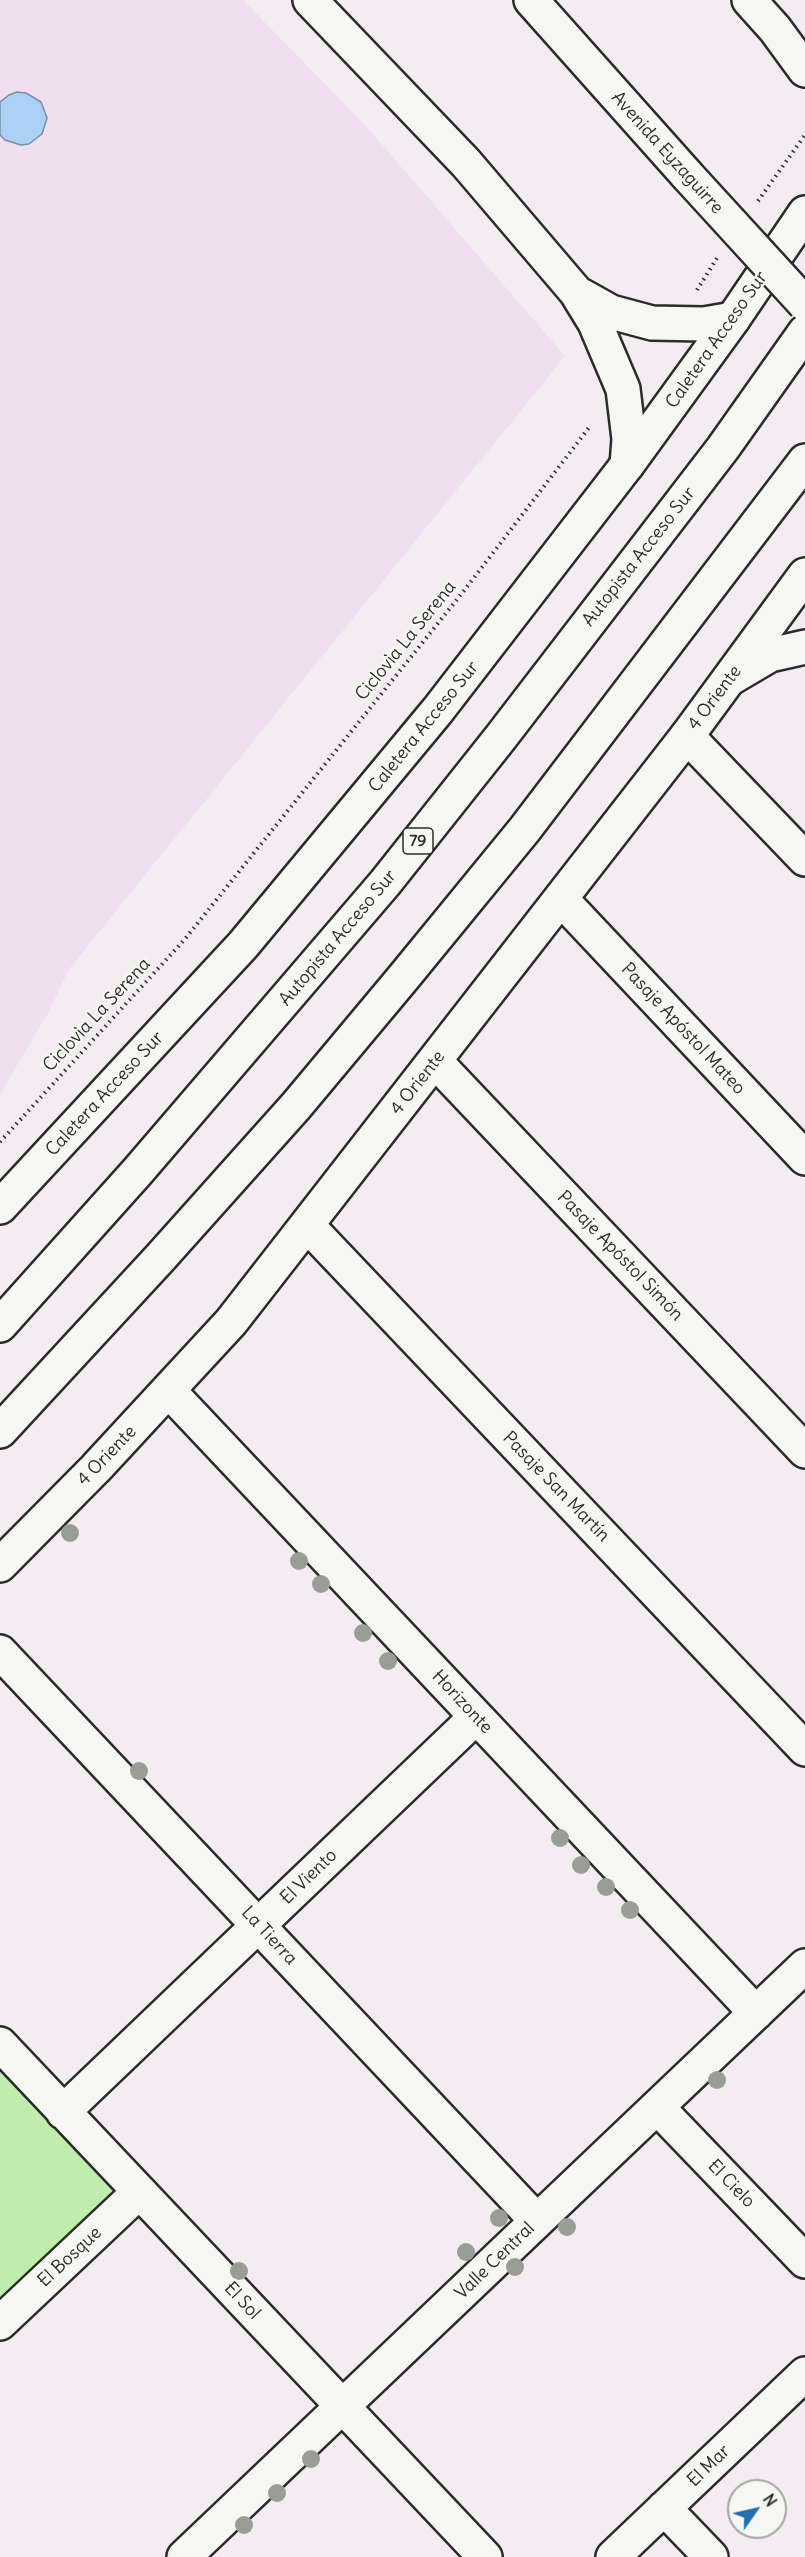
<!DOCTYPE html>
<html>
<head>
<meta charset="utf-8">
<style>
	body { margin:0 }
	#map { position:relative; width:805px; height:2557px; overflow:hidden; background:#f3ecf1; font-family:Delius,sans-serif }
	canvas { display:block }
	.north { position:absolute; left:727px; top:2479px; width:60px; height:60px; box-sizing:border-box; background:#f6f6f2; border:2px solid #a5a5a2; border-radius:50%; rotate:56deg; font-size:16px; font-weight:700; line-height:24px; text-align:center; color:#2b2b2b }
	.north::after { content:''; display:block; margin:auto; width:21px; height:27px; background:#1f6fb2; clip-path:polygon(50% 0,100% 100%,50% 72%,0 100%) }
</style>
</head>
<body>
<div id="map">
<canvas width="805" height="2557"></canvas>
<div class="north">N</div>
</div>
<script>
const ctx = document.querySelector('canvas').getContext('2d');
ctx.lineJoin = 'round';
function fill(path, color) {
  ctx.fillStyle = color;
  ctx.fill(path, 'evenodd');
}
function shape(rows) {
  const path = new Path2D();
  for (const r of rows) {
    path.moveTo(r[0], r[1]);
    for (let i = 2; i < r.length; i += 2) path.lineTo(r[i], r[i + 1]);
  }
  return path;
}
function trace(path, color, width, dash) {
  ctx.strokeStyle = color;
  ctx.lineWidth = width;
  ctx.lineCap = dash ? 'butt' : 'round';
  ctx.setLineDash(dash || []);
  ctx.stroke(path);
}
function label(font, color, halo, rows, align = 'center') {
  ctx.font = font + ' Delius,sans-serif';
  ctx.lineWidth = 4.5;
  ctx.setLineDash([]);
  ctx.textBaseline = 'middle';
  ctx.strokeStyle = halo;
  ctx.fillStyle = color;
  for (const [text, x, y, turn = 0] of rows) {
    ctx.save();
    ctx.translate(x, y);
    ctx.rotate((+turn || 0) * Math.PI / 180);
    ctx.textAlign = isNaN(turn) ? turn : align;
    if (halo) ctx.strokeText(text, 0, 0);
    ctx.fillText(text, 0, 0);
    ctx.restore();
  }
}
fill(shape([
	[0,0,243,0,365,125,565,356,69,969,48,1013,0,1094]
]), '#efdff0');
fill(shape([
	[0,2069,115,2189,0,2301]
]), '#bfeeac');
const water = shape([
	[17,92,26,93,41,102,47,118,42,134,29,144,21,145,5,140,0,135,0,102,9,95,17,92]
]);
fill(water, '#add1f5');
trace(water, '#798fa4', 1.5);
const street = shape([
	[687,736,805,859],
	[561,899,805,1158],
	[435,1061,805,1451],
	[308,1226,805,1749],
	[169,1391,756,2013],
	[0,1652,537,2221],
	[0,2044,485,2557],
	[657,2107,805,2261],
	[63,2112,476,1717],
	[0,2323,139,2192],
	[664,2508,711,2557],
	[184,2557,805,1966],
	[613,2557,805,2374]
]);
const secondary = shape([
	[0,1207,243,945,438,710,627,465,733,319,805,213],
	[0,1565,96,1468,231,1322,687,736,805,575]
]);
const primary = shape([
	[310,0,466,163,576,292,595,323,623,389,629,439,627,465],
	[531,0,687,175],
	[749,0,775,29,805,70],
	[577,293,611,312,652,323,704,324,733,319],
	[731,678,770,655,805,647]
]);
const highway = shape([
	[0,1325,138,1171,385,883,501,737,723,448,805,332],
	[0,1431,160,1258,296,1106,403,978,525,829,805,461]
]);
trace(street, '#2b2b2b', 38);
trace(secondary, '#2b2b2b', 38);
trace(primary, '#2b2b2b', 38);
trace(highway, '#2b2b2b', 38);
trace(shape([
	[758,201,805,135],
	[697,290,717,258],
	[0,1142,185,939,463,592,591,425]
]), '#2b2b2b', 4, [1.5, 4.5]);
trace(street, '#f6f6f2', 33);
trace(secondary, '#f6f6f2', 33);
trace(primary, '#f6f6f2', 33);
trace(highway, '#f6f6f2', 33);
const primaryBridge = shape([
	[687,175,805,304]
]);
trace(primaryBridge, '#2b2b2b', 38, []);
trace(primaryBridge, '#f6f6f2', 33);
ctx.fillStyle = '#999d96';
for (const [x, y] of [
	[70,1533],
	[299,1561],
	[321,1584],
	[363,1633],
	[388,1661],
	[139,1771],
	[560,1838],
	[581,1865],
	[606,1887],
	[630,1910],
	[717,2080],
	[499,2218],
	[567,2227],
	[466,2252],
	[515,2267],
	[239,2271],
	[311,2459],
	[277,2493],
	[244,2525]
]) {
  ctx.beginPath();
  ctx.arc(x, y, 9, 0, 2 * Math.PI);
  ctx.fill();
}
for (const [x, y, w] of [
	[418,841,30]
]) {
  const box = new Path2D();
  box.roundRect(x - w / 2, y - 13, w, 26, 4.5);
  ctx.fillStyle = '#f6f6f2';
  ctx.fill(box);
  trace(box, '#2b2b2b', 1.5);
}
label('bold 16px', '#2b2b2b', null, [
	["79",418,841]
]);
label('18px', '#2b2b2b', '#f6f6f2', [
	["Avenida Eyzaguirre",667,153,48],
	["Caletera Acceso Sur",717,340,-55],
	["Autopista Acceso Sur",639,557,-52],
	["Ciclovìa La Serena",406,641,-51],
	["4 Oriente",715,698,-53],
	["Caletera Acceso Sur",424,727,-51],
	["Autopista Acceso Sur",338,938,-50],
	["Ciclovìa La Serena",97,1015,-47],
	["Pasaje Apóstol Mateo",683,1029,47],
	["4 Oriente",418,1083,-52],
	["Caletera Acceso Sur",105,1094,-47],
	["Pasaje Apóstol Simón",620,1256,46],
	["4 Oriente",107,1456,-46],
	["Pasaje San Martín",556,1487,46],
	["Horizonte",462,1702,47],
	["El Viento",309,1877,-44],
	["La Tierra",269,1936,47],
	["El Cielo",731,2184,46],
	["El Bosque",70,2257,-43],
	["Valle Central",495,2261,-44],
	["El Sol",242,2301,47],
	["El Mar",709,2466,-44]
]);
</script>
</body>
</html>
